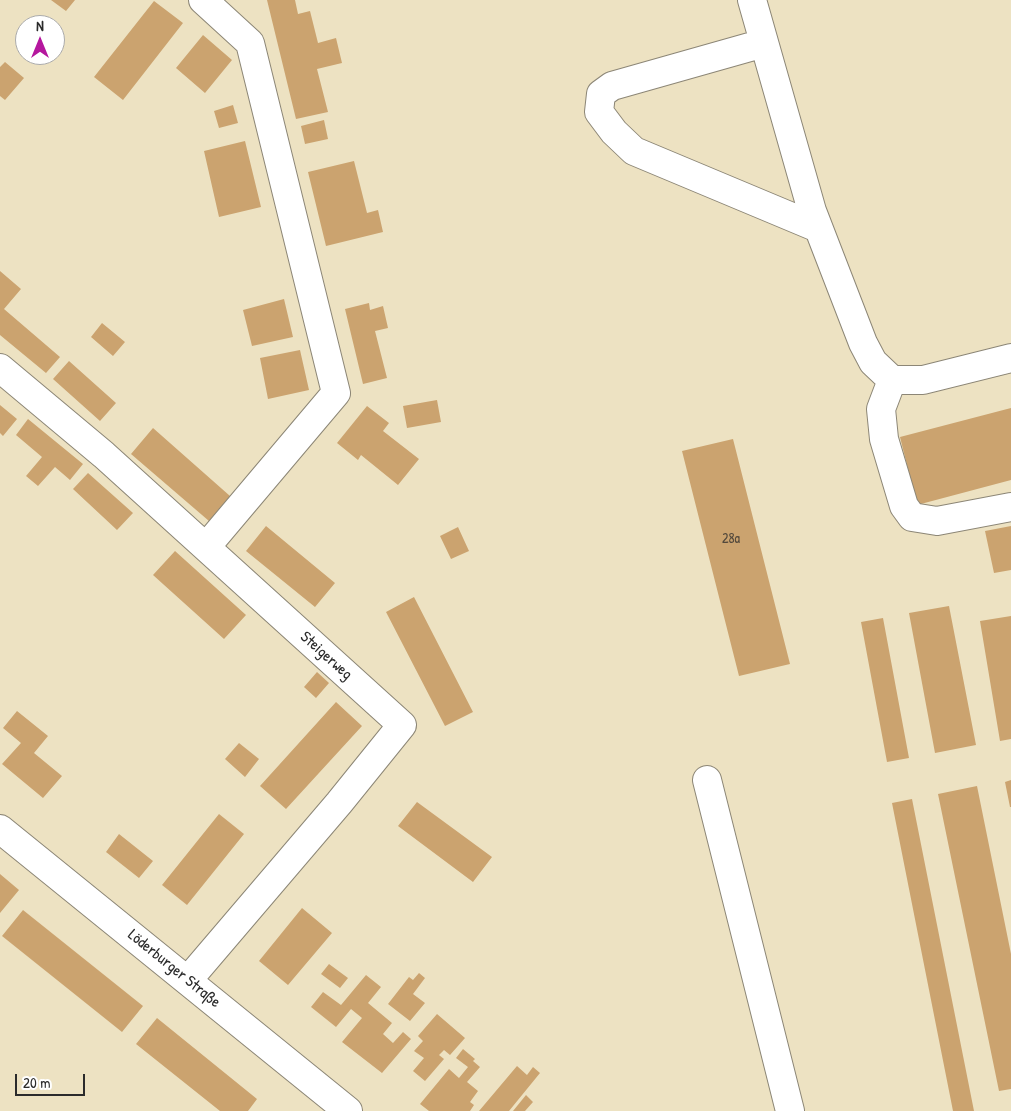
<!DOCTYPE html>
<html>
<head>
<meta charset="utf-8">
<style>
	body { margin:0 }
	#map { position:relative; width:1011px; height:1111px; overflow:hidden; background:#ede2c2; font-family:"Patrick Hand",sans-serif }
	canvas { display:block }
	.north { position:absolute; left:15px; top:15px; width:50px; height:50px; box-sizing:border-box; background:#fff; border:1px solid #aaa; border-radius:50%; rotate:0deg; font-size:14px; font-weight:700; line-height:20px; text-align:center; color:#2b2b2b }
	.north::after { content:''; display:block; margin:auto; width:18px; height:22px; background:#b5179e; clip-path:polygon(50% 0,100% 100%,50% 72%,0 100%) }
	.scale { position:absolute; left:15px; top:1074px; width:70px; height:22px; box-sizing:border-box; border:2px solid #2b2b2b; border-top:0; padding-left:6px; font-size:15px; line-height:18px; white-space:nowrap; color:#2b2b2b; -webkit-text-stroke:4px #fff; paint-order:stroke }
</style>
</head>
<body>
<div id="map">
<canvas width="1011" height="1111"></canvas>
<div class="north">N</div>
<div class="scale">20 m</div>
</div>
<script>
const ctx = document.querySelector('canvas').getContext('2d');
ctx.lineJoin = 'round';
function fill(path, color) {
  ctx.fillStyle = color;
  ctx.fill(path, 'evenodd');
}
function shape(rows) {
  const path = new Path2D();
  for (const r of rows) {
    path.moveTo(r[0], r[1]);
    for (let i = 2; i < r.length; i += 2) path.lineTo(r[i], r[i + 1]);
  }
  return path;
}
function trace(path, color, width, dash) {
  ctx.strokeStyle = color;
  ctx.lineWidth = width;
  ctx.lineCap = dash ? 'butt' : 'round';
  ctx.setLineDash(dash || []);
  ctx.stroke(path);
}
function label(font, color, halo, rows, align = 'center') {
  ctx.font = font + ' "Patrick Hand",sans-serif';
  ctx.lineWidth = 4;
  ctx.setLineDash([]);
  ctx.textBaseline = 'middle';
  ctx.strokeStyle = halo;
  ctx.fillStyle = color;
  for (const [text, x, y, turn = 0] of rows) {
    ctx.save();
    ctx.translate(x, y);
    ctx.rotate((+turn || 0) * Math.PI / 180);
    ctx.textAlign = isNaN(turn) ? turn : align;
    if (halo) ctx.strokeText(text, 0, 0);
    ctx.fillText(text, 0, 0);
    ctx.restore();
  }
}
fill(shape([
	[51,0,75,0,66,11],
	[267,0,295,0,298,14,310,11,318,43,336,38,342,63,317,69,328,112,296,119],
	[154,1,183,23,123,100,94,77],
	[203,35,232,60,205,93,176,68],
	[5,62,24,78,5,100,0,96,0,67],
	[233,105,238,123,219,128,214,111],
	[324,120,328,139,305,144,301,126],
	[245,141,261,207,219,217,204,151],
	[354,161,367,213,378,210,383,232,326,246,308,172],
	[0,271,21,289,4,309,60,357,46,373,0,335],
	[284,299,293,337,252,346,243,310],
	[369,303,370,310,383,306,388,328,375,331,387,378,363,384,345,309],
	[102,323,125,342,113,356,91,337],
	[300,350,309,390,268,399,260,358],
	[69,361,116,403,100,421,53,379],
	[437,400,441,422,407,428,403,406],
	[0,405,17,419,3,436,0,433],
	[367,406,389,423,383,431,419,459,398,485,361,455,358,460,337,443],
	[1011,408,1011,480,917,505,900,437],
	[28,419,83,464,70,480,55,467,38,486,26,476,42,457,16,435],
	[153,428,230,496,209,521,131,454],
	[733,439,790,664,739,676,682,451],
	[88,473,133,513,117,530,73,489],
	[266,526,335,583,315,607,246,551],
	[1011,526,1011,570,994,573,985,531],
	[458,527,469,551,451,559,440,536],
	[175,551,246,615,224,639,153,575],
	[414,597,473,712,445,726,386,612],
	[949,606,976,745,935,753,909,613],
	[1011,616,1011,739,1000,741,980,621],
	[883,618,909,758,887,762,861,622],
	[317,672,329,683,316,698,304,687],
	[336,702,362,726,286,809,260,786],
	[17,711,48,736,34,753,62,776,43,798,2,764,21,743,3,728],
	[239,743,259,759,245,777,225,759],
	[1011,780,1011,807,1010,807,1005,782],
	[977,786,1011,954,1011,1089,999,1091,938,794],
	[912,799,974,1111,953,1111,892,803],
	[417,802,492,857,473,882,398,826],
	[219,814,244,834,187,905,162,885],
	[119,834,153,861,139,878,106,852],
	[0,874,19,890,0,913],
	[302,908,332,933,288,985,259,961],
	[23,910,143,1006,122,1032,2,936],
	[329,964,348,978,340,988,321,974],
	[419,973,425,978,413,994,425,1003,410,1021,388,1004,409,977,413,980],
	[366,975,381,987,368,1003,392,1023,383,1034,393,1043,403,1032,411,1039,382,1073,342,1042,362,1018,351,1009,336,1027,311,1007,323,992,341,1005],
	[437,1014,465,1038,450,1055,444,1050,439,1055,444,1059,425,1081,413,1071,424,1058,414,1051,423,1041,418,1036],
	[157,1018,257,1099,248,1111,220,1111,136,1044],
	[463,1049,475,1059,473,1061,480,1067,467,1082,478,1091,470,1102,474,1105,470,1111,429,1111,420,1104,449,1069,459,1078,468,1067,456,1058],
	[517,1066,527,1075,533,1067,540,1073,509,1111,479,1111],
	[526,1095,533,1102,525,1111,513,1111]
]), '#cba36f');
const minor = shape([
	[203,0,250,43,336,393,206,547],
	[752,0,812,211,863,343,873,362,892,380,923,380,1011,358],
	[764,43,612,86,601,94,599,112,614,132,634,151,818,228],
	[0,368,104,455,402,725,339,803,188,980],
	[892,380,881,409,884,439,904,506,912,517,937,521,1011,507],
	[707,780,790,1111],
	[0,829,348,1111]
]);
trace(minor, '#8c8676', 30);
trace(minor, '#fff', 28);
label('14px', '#53493c', null, [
	["28a",731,539]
]);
label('16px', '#2b2b2b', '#fff', [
	["Steigerweg",326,656,42],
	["Löderburger Straße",174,969,39]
]);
</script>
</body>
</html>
